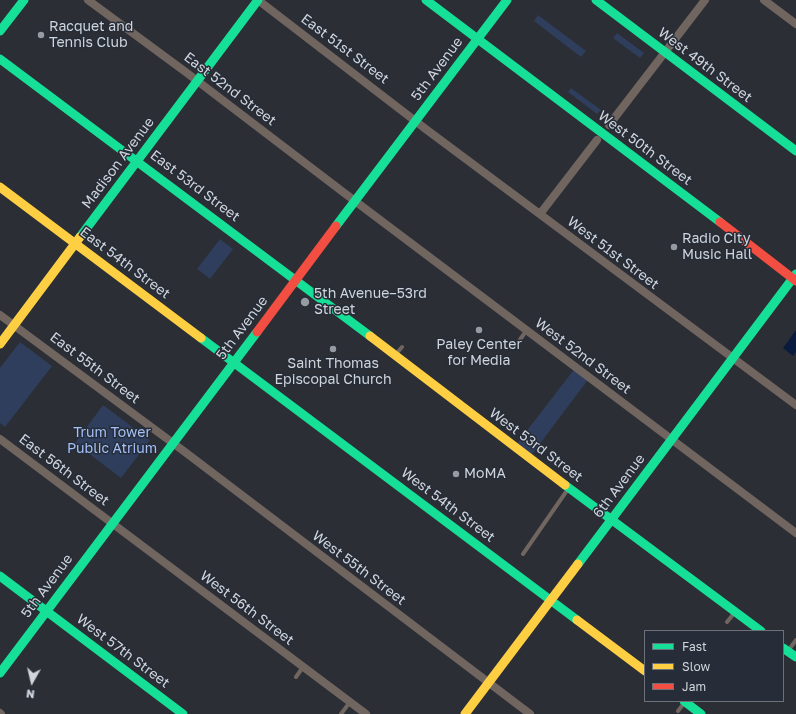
<!DOCTYPE html>
<html>
<head>
<meta charset="utf-8">
<style>
	body { margin:0 }
	#map { position:relative; width:796px; height:714px; overflow:hidden; background:#2b2e34; font-family:"Golos Text",sans-serif }
	canvas { display:block }
	.legend { position:absolute; left:644px; top:630px; width:140px; height:72px; box-sizing:border-box; background:#272d38; border:1px solid #6b7079; margin:0; padding:5px 7px; list-style:none; font-size:12px; color:#d0d4db }
	.legend li { display:flex; align-items:center; gap:8px; height:20px }
	.legend b { width:20px; border:1px solid #6b7079 }
	.north { position:absolute; left:12px; top:662px; width:40px; height:40px; -webkit-text-stroke:3px #272d38; paint-order:stroke; rotate:188deg; font-size:11px; font-weight:700; line-height:16px; text-align:center; color:#d0d4db }
	.north::after { content:''; display:block; margin:auto; width:14px; height:18px; background:#d0d4db; clip-path:polygon(50% 0,100% 100%,50% 72%,0 100%) }
</style>
</head>
<body>
<div id="map">
<canvas width="796" height="714"></canvas>
<ul class="legend">
<li><b style="height:5px;background:#16e098"></b>Fast</li>
<li><b style="height:5px;background:#ffcf43"></b>Slow</li>
<li><b style="height:5px;background:#f24e42"></b>Jam</li>
</ul>
<div class="north">N</div>
</div>
<script>
const ctx = document.querySelector('canvas').getContext('2d');
ctx.lineJoin = 'round';
function fill(path, color) {
  ctx.fillStyle = color;
  ctx.fill(path, 'evenodd');
}
function shape(rows) {
  const path = new Path2D();
  for (const r of rows) {
    path.moveTo(r[0], r[1]);
    for (let i = 2; i < r.length; i += 2) path.lineTo(r[i], r[i + 1]);
  }
  return path;
}
function trace(path, color, width, dash) {
  ctx.strokeStyle = color;
  ctx.lineWidth = width;
  ctx.lineCap = dash ? 'butt' : 'round';
  ctx.setLineDash(dash || []);
  ctx.stroke(path);
}
function label(font, color, halo, rows, align = 'center') {
  ctx.font = font + ' "Golos Text",sans-serif';
  ctx.lineWidth = 3;
  ctx.setLineDash([]);
  ctx.textBaseline = 'middle';
  ctx.strokeStyle = halo;
  ctx.fillStyle = color;
  for (const [text, x, y, turn = 0] of rows) {
    ctx.save();
    ctx.translate(x, y);
    ctx.rotate((+turn || 0) * Math.PI / 180);
    ctx.textAlign = isNaN(turn) ? turn : align;
    if (halo) ctx.strokeText(text, 0, 0);
    ctx.fillText(text, 0, 0);
    ctx.restore();
  }
}
fill(shape([
	[538,15,586,51,581,57,534,21],
	[617,33,644,53,640,58,613,38],
	[571,88,601,110,597,114,568,92],
	[220,239,233,249,210,279,197,269],
	[20,342,52,366,5,427,0,423,0,368],
	[576,367,590,377,530,457,515,446],
	[103,405,150,440,121,478,75,443]
]), '#2f3e5d');
fill(shape([
	[796,330,796,352,793,356,783,348]
]), '#0b1b3d');
trace(shape([
	[517,344,526,331],
	[396,354,402,347],
	[523,554,568,489],
	[727,622,735,612],
	[788,651,796,640],
	[296,677,303,667],
	[678,711,685,702],
	[341,714,350,702]
]), '#716560', 4);
trace(shape([
	[88,0,187,73,343,192,796,533],
	[258,0,427,130,796,405],
	[764,0,796,24],
	[609,125,705,0],
	[540,214,597,140],
	[0,315,185,452,530,714],
	[0,439,366,714],
	[0,713,1,714]
]), '#716560', 8);
trace(shape([
	[426,0,720,222],
	[596,0,796,151],
	[0,31,24,0],
	[0,59,370,336],
	[336,226,507,0],
	[80,237,258,0],
	[201,338,577,620],
	[565,485,761,631],
	[578,564,796,274],
	[0,576,183,714],
	[783,648,796,657],
	[0,673,257,332],
	[684,701,701,714]
]), '#16e098', 9);
trace(shape([
	[0,187,201,338],
	[370,336,565,485],
	[0,344,80,237],
	[577,620,645,671],
	[465,714,578,564]
]), '#ffcf43', 9);
trace(shape([
	[720,222,796,281],
	[257,332,336,226]
]), '#f24e42', 9);
for (const [x, y, r, color] of [
	[41,35,4,"#969aa1"],
	[674,247,4,"#969aa1"],
	[305,302,5,"#969aa1"],
	[479,330,4,"#969aa1"],
	[333,349,4,"#969aa1"],
	[456,474,4,"#969aa1"]
]) {
  const dot = new Path2D();
  dot.arc(x, y, r, 0, 2 * Math.PI);
  ctx.fillStyle = color;
  ctx.fill(dot);
  trace(dot, '#272d38', 1.5);
}
label('14px', '#d0d4db', '#272d38', [
	["Racquet and",49,27],
	["Tennis Club",49,43],
	["Radio City",682,239],
	["Music Hall",682,255],
	["5th Avenue–53rd",314,294],
	["Street",314,310],
	["Paley Center",479,345,"center"],
	["for Media",479,361,"center"],
	["Saint Thomas",333,364,"center"],
	["Episcopal Church",333,380,"center"],
	["MoMA",464,474]
], 'left');
label('14px', '#d0d4db', '#272d38', [
	["East 51st Street",345,49,37],
	["West 49th Street",705,65,37],
	["5th Avenue",437,69,-53],
	["East 52nd Street",230,89,37],
	["West 50th Street",645,148,37],
	["Madison Avenue",118,163,-53],
	["East 53rd Street",195,186,37],
	["West 51st Street",613,253,37],
	["East 54th Street",125,263,37],
	["5th Avenue",242,328,-53],
	["West 52nd Street",583,356,37],
	["East 55th Street",95,368,37],
	["West 53rd Street",536,445,37],
	["East 56th Street",64,470,37],
	["6th Avenue",619,486,-53],
	["West 54th Street",448,505,37],
	["West 55th Street",359,568,37],
	["5th Avenue",47,586,-53],
	["West 56th Street",247,608,37],
	["West 57th Street",123,651,37]
]);
label('14px', '#a4c0f6', '#272d38', [
	["Trum Tower",112,433],
	["Public Atrium",112,449]
]);
</script>
</body>
</html>
